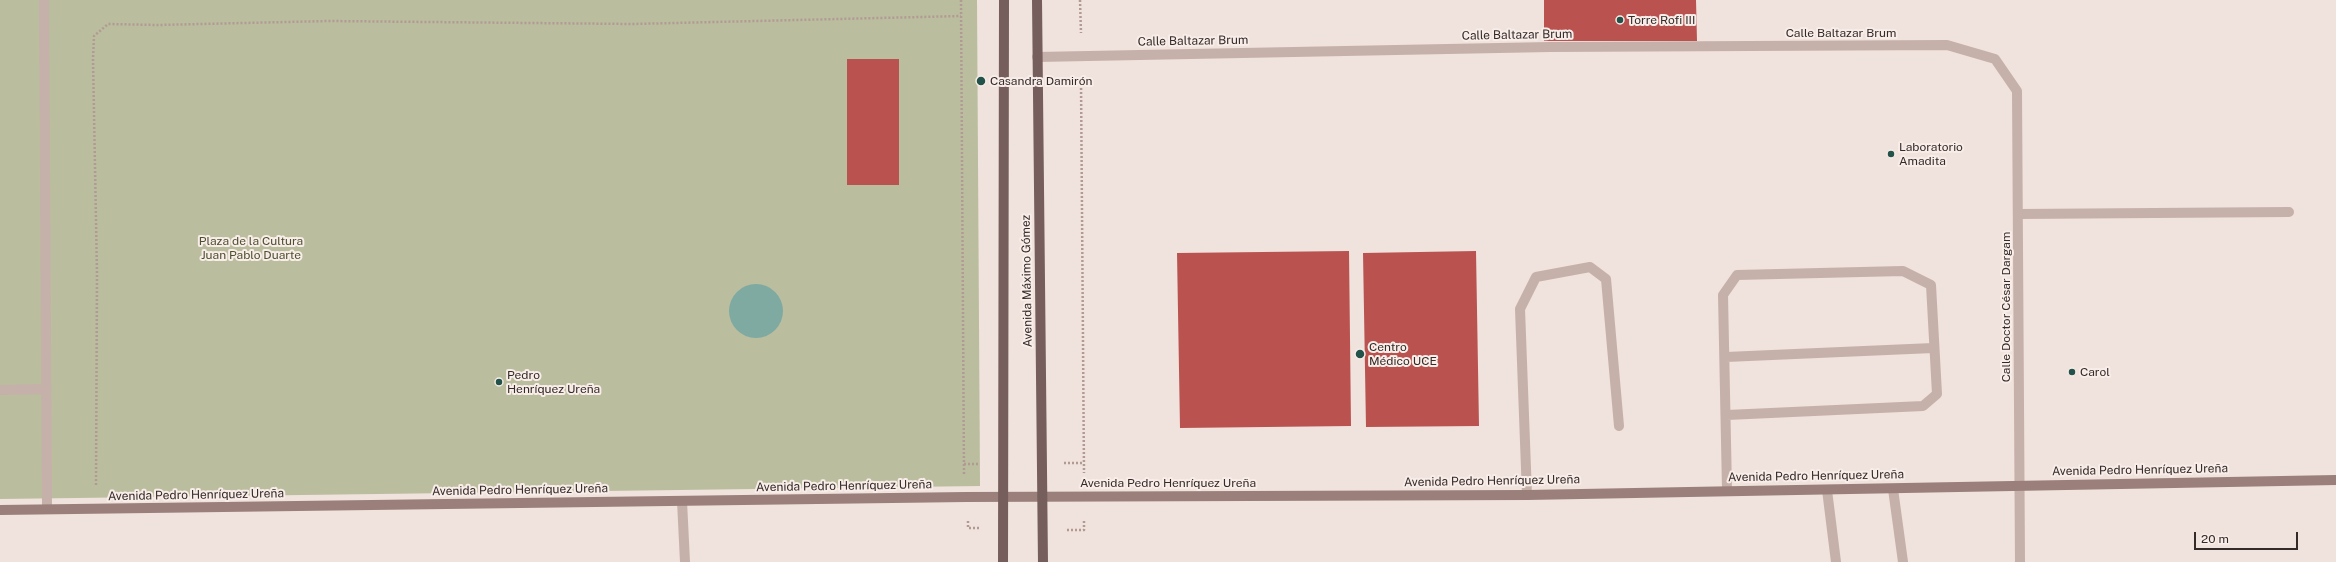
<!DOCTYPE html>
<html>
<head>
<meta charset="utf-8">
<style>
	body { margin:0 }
	#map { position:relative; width:2336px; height:562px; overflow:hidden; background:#f0e2dc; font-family:"Public Sans",sans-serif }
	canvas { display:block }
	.scale { position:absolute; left:2194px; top:532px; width:104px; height:18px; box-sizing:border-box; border:2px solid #342a28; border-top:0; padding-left:5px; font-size:12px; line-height:14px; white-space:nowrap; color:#342a28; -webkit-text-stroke:3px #f8ede8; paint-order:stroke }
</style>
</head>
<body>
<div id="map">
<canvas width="2336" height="562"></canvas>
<div class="scale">20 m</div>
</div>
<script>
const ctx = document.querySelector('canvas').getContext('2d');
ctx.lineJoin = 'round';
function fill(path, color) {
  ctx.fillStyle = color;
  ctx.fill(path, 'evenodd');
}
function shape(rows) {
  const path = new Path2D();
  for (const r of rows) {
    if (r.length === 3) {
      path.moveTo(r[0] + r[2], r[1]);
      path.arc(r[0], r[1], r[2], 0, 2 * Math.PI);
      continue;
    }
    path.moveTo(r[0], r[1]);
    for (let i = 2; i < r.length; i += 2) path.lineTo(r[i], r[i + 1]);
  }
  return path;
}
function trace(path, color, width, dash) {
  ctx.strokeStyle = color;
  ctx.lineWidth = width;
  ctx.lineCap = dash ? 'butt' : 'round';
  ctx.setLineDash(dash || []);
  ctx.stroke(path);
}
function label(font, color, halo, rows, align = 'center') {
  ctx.font = font + ' "Public Sans",sans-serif';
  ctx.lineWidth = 4;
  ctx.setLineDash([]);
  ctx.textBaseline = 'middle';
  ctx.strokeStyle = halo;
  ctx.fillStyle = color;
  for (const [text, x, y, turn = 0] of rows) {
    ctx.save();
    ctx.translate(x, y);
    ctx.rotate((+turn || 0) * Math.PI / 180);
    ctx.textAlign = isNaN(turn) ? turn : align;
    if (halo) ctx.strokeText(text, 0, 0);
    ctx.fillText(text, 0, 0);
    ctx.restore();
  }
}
fill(shape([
	[0,0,977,0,980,486,0,499]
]), '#babd9e');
fill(shape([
	[756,311,27]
]), '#7eaaa2');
fill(shape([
	[1544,0,1696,0,1697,41,1544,41],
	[847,59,899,59,899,185,847,185],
	[1349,251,1351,426,1180,428,1177,253],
	[1476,251,1479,426,1366,427,1363,253]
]), '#ba5250');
trace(shape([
	[961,0,964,474],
	[1080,0,1081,33],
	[1081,80,1084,473],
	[1064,463,1084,463],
	[964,464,979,464],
	[96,485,97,274,93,59,94,36,108,24,158,25,329,21,633,24,961,16],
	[968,521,968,528,981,528],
	[1067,530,1084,530,1084,520]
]), '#b29a94', 2.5, [2, 2]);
trace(shape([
	[44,0,47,509],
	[2019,214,2289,212],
	[1726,357,1933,348],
	[0,390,46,389],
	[1727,415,1923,406,1937,394,1931,285,1903,271,1737,275,1723,295,1727,490],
	[1893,489,1903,562],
	[1827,490,1836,562],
	[1527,495,1520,309,1536,277,1590,267,1606,279,1619,426],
	[682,501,685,562]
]), '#c6b0aa', 10);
trace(shape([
	[1037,57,1550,47,1947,45,1995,59,2017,91,2020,562]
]), '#c6b0aa', 10);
trace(shape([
	[0,510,966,497,1527,495,2336,480]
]), '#9a7f7b', 10);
trace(shape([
	[1037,0,1043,562],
	[1003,562,1004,0]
]), '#755e5b', 10);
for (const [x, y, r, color] of [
	[1620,20,4,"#22524a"],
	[981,81,5,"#22524a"],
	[1891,154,4,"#22524a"],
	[1360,354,5,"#22524a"],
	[2072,372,4,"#22524a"],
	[499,382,4,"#22524a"]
]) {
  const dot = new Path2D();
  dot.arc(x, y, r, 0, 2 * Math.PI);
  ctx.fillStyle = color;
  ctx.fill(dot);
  trace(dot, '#f8ede8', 1.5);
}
label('12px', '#342a28', '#f8ede8', [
	["Torre Rofi III",1628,20],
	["Casandra Damirón",990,81],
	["Laboratorio",1899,147],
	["Amadita",1899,161],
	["Centro",1369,347],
	["Médico UCE",1369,361],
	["Carol",2080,372],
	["Pedro",507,375],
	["Henríquez Ureña",507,389]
], 'left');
label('12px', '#342a28', '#f8ede8', [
	["Calle Baltazar Brum",1841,33],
	["Calle Baltazar Brum",1517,35,-1],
	["Calle Baltazar Brum",1193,41,-1],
	["Avenida Máximo Gómez",1027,281,-91],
	["Calle Doctor César Dargam",2006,307,-90],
	["Avenida Pedro Henríquez Ureña",2140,470,-1],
	["Avenida Pedro Henríquez Ureña",1816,476,-1],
	["Avenida Pedro Henríquez Ureña",1492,481,-1],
	["Avenida Pedro Henríquez Ureña",1168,483],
	["Avenida Pedro Henríquez Ureña",844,486,-1],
	["Avenida Pedro Henríquez Ureña",520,490,-1],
	["Avenida Pedro Henríquez Ureña",196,495,-1]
]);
label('12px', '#4c502f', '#f8ede8', [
	["Plaza de la Cultura",251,241],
	["Juan Pablo Duarte",251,255]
]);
</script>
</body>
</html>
